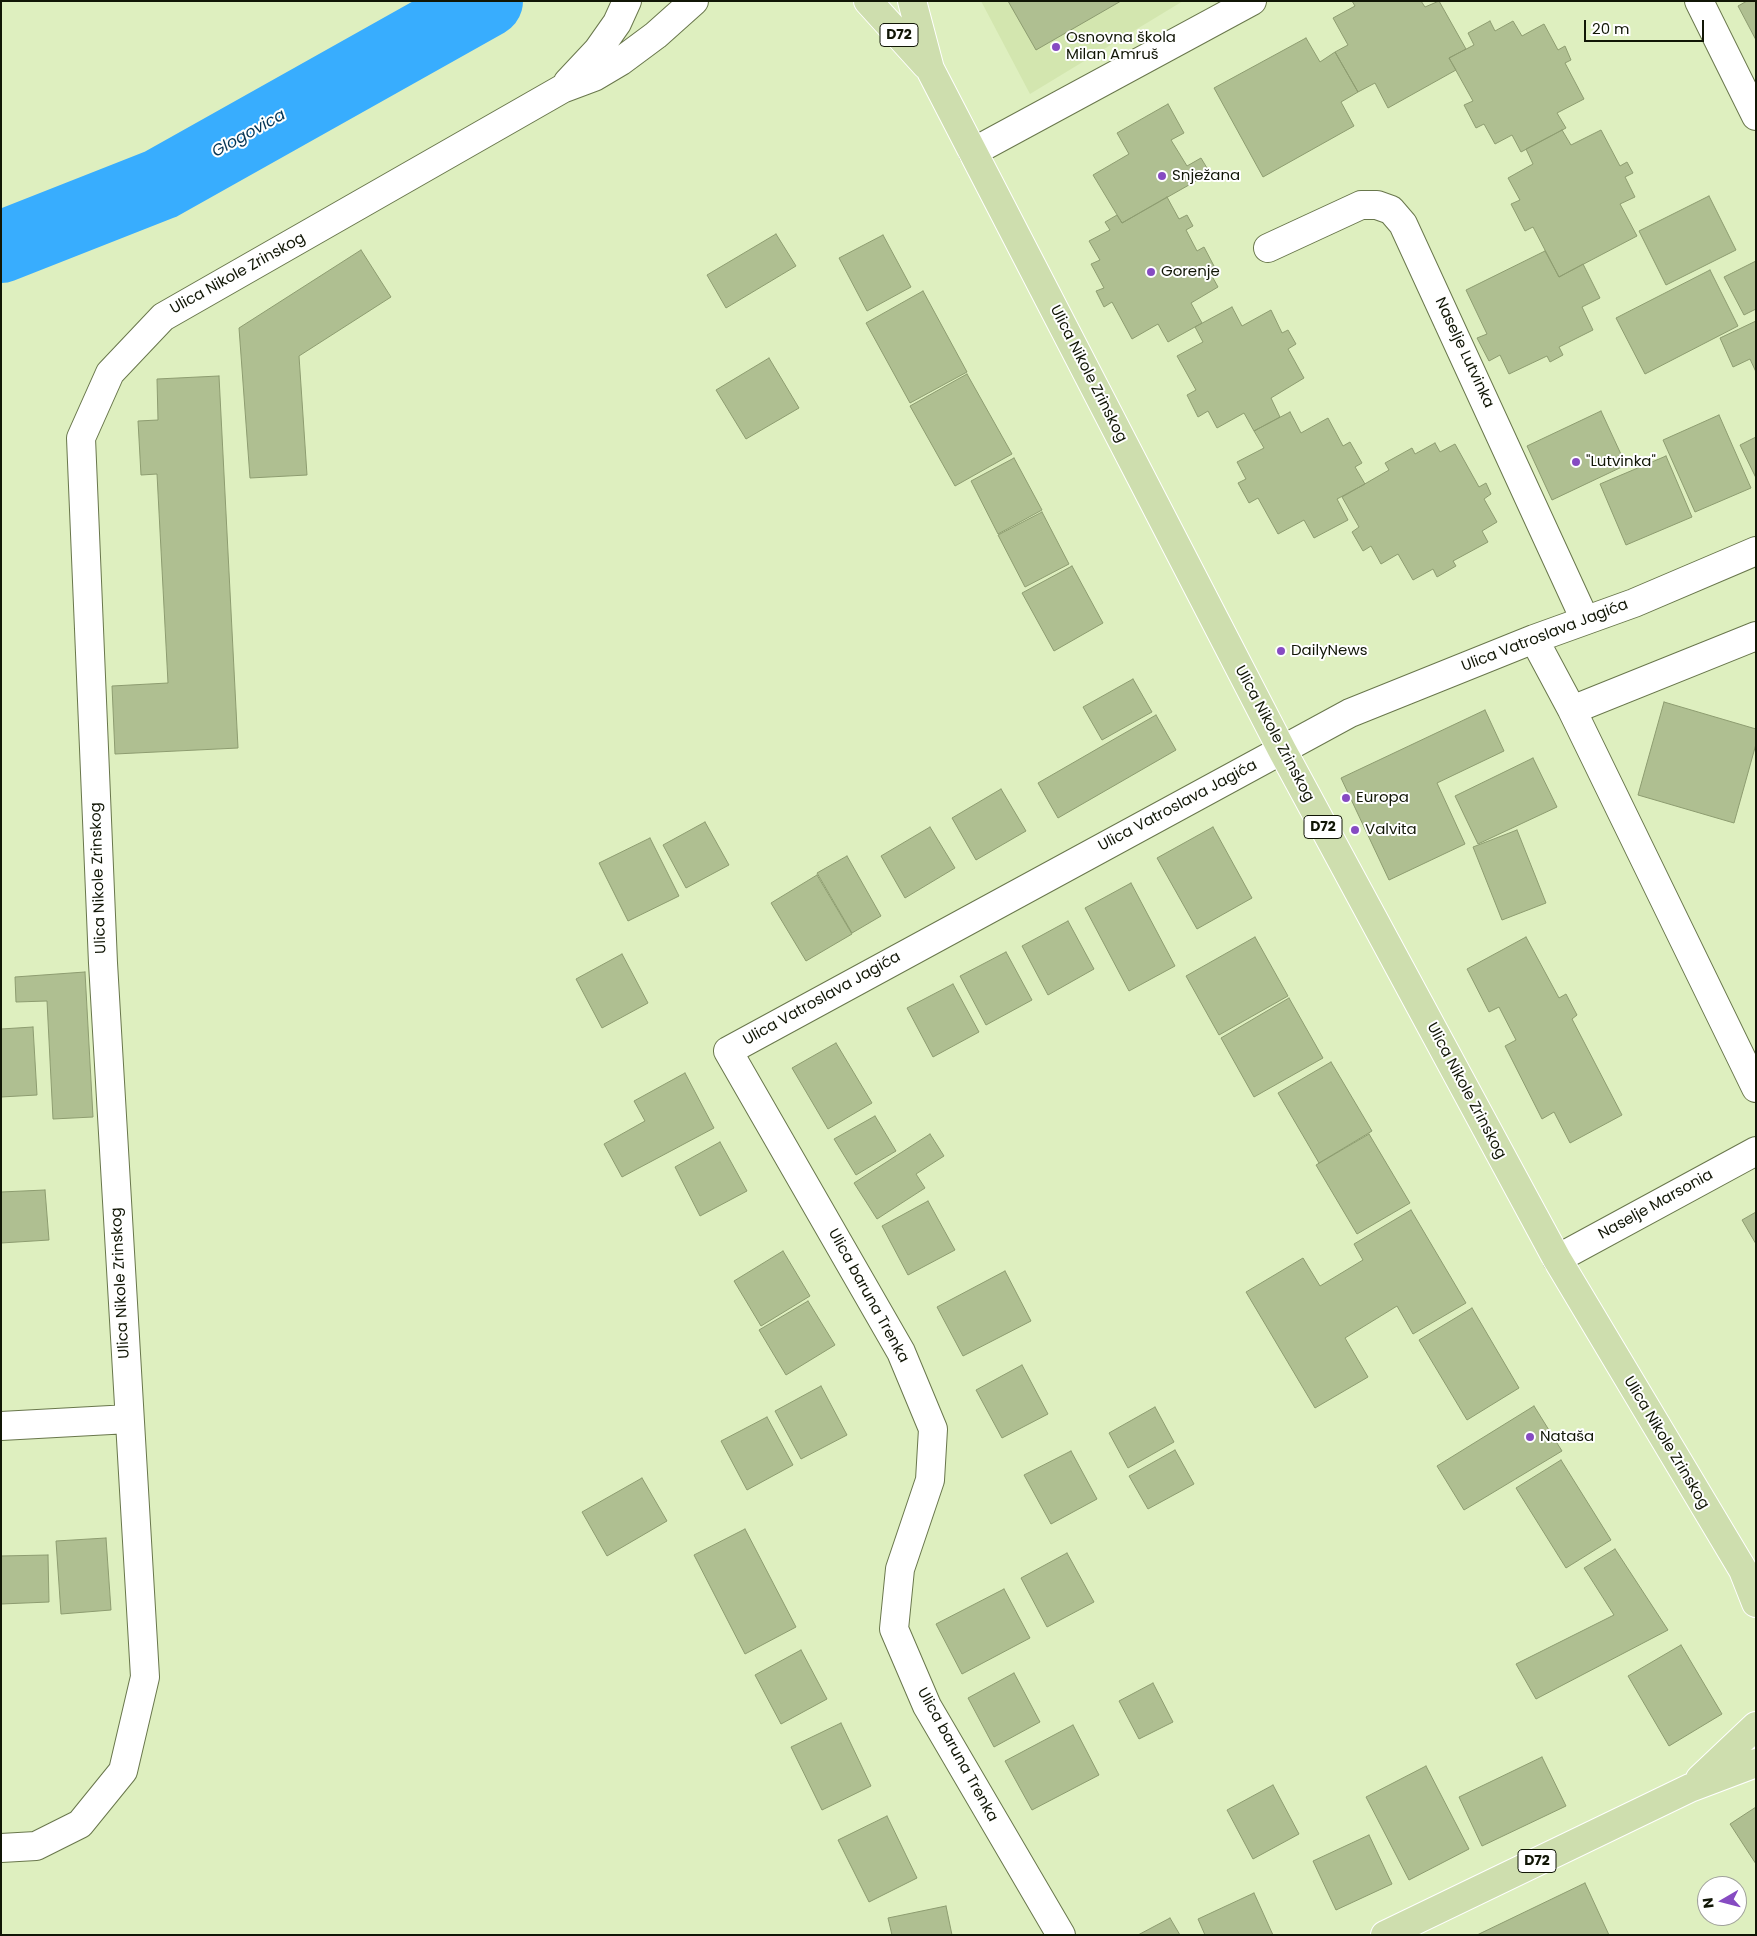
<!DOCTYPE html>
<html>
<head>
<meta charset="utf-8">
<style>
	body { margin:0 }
	#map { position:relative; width:1757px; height:1936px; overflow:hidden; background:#deefbf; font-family:Poppins,sans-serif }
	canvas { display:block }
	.frame { position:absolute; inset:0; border:2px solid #111606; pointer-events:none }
	.north { position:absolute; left:1697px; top:1876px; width:50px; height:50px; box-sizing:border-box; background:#fff; border:1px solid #a0a29b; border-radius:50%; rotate:262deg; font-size:14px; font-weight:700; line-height:20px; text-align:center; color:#111606 }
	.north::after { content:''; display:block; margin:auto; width:18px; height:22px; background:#864bc2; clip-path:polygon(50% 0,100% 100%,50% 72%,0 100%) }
	.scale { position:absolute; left:1584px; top:20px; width:120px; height:22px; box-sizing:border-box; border:2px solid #111606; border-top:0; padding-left:6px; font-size:15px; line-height:18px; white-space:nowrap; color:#111606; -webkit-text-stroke:4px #fff; paint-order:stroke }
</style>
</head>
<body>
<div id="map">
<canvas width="1757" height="1936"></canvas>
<div class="frame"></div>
<div class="north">N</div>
<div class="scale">20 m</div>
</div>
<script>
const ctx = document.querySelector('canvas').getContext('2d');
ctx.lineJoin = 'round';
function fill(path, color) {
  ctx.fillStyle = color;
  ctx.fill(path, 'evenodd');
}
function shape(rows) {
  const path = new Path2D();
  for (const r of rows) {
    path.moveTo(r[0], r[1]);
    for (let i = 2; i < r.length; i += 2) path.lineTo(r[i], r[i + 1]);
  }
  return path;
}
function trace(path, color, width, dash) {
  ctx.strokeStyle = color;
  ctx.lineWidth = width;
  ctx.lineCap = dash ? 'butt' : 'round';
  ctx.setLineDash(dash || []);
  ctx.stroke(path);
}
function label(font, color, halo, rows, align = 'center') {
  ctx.font = font + ' Poppins,sans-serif';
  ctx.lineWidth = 4;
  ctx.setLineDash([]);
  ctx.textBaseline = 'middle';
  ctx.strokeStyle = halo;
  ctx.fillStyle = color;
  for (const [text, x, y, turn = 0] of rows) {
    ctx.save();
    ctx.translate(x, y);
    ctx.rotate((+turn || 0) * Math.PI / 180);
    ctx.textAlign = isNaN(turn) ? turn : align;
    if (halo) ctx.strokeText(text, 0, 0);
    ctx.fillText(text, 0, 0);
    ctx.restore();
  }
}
fill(shape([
	[981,1,1183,1,1030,94]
]), '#d3e6af');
trace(shape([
	[1,247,161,184,487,1]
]), '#38adfe', 72);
const building = shape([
	[1008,1,1121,1,1036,50,1008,1],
	[1352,1,1421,1,1425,7,1439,1,1466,49,1449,58,1456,70,1388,108,1375,83,1358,92,1335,52,1348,45,1333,18,1355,6,1352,1],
	[1747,1,1756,1,1756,40,1738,6,1747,1],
	[1490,21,1495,31,1513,21,1522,36,1544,24,1558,50,1565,46,1571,60,1565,63,1584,99,1557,113,1566,128,1521,152,1512,135,1495,144,1484,124,1476,128,1464,105,1473,101,1449,58,1474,45,1468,33,1490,21],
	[1306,38,1320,62,1335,52,1358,92,1341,102,1354,126,1263,177,1214,88,1306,38],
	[1168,104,1184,133,1171,140,1187,166,1201,158,1210,173,1122,223,1093,175,1129,154,1117,133,1168,104],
	[1562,130,1571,145,1601,130,1620,166,1627,162,1633,173,1625,177,1635,197,1620,204,1637,236,1559,277,1533,227,1525,231,1511,204,1520,200,1508,178,1533,164,1526,149,1562,130],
	[1709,196,1736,250,1666,285,1639,231,1709,196],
	[1167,197,1179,219,1187,215,1193,226,1186,230,1197,251,1204,247,1214,266,1208,269,1218,287,1191,303,1202,323,1168,342,1158,324,1132,339,1112,302,1104,307,1096,291,1104,288,1091,264,1100,260,1089,241,1110,230,1105,222,1117,215,1122,223,1167,197],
	[776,234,796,266,726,308,707,275,776,234],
	[883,235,911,287,867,311,839,258,883,235],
	[361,250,391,297,299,356,307,475,250,478,239,328,361,250],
	[1545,251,1559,277,1583,264,1600,298,1582,307,1593,330,1559,347,1563,355,1550,362,1547,356,1509,374,1500,355,1489,361,1477,338,1487,334,1466,290,1545,251],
	[1756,261,1756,309,1744,315,1724,277,1756,261],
	[1710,270,1738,326,1645,374,1616,318,1710,270],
	[923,291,967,372,910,403,866,323,923,291],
	[1232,307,1242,326,1271,310,1282,333,1288,330,1296,344,1288,349,1304,378,1271,398,1280,417,1254,431,1244,413,1217,428,1208,411,1198,417,1187,395,1196,390,1177,356,1203,342,1195,327,1232,307],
	[1756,321,1756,372,1750,359,1733,367,1720,338,1756,321],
	[769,358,799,408,746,439,716,390,769,358],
	[967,374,1012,454,955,486,910,406,967,374],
	[219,376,238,748,115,754,112,686,168,683,157,474,141,475,138,421,158,420,157,379,219,376],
	[1601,411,1626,465,1552,500,1527,446,1601,411],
	[1290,412,1301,433,1328,418,1343,446,1350,442,1362,463,1355,467,1365,484,1337,499,1348,520,1314,538,1304,520,1278,534,1258,498,1249,503,1238,483,1246,479,1237,462,1264,448,1254,431,1290,412],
	[1719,415,1751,488,1695,512,1663,440,1719,415],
	[1756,437,1756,478,1740,445,1756,437],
	[1435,443,1440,452,1455,444,1479,487,1486,483,1491,494,1484,499,1497,522,1482,531,1488,542,1453,561,1456,566,1437,577,1433,569,1413,580,1398,554,1381,564,1371,546,1363,551,1352,532,1359,527,1342,497,1389,470,1385,463,1412,448,1415,454,1435,443],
	[1666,456,1692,517,1626,545,1600,484,1666,456],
	[1014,458,1042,510,998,534,971,481,1014,458],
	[1042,512,1069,564,1025,587,998,535,1042,512],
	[1072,566,1103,623,1054,651,1022,593,1072,566],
	[1133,679,1152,712,1102,740,1083,707,1133,679],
	[1664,702,1756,729,1756,744,1734,823,1638,795,1664,702],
	[1485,710,1504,751,1437,783,1465,844,1389,880,1341,778,1485,710],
	[1156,715,1176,750,1058,818,1038,783,1156,715],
	[1533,758,1557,807,1478,844,1455,796,1533,758],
	[1001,789,1026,831,976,860,952,818,1001,789],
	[705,822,729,865,686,888,663,845,705,822],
	[930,827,955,868,905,898,881,856,930,827],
	[1213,827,1252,898,1197,929,1157,858,1213,827],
	[1517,830,1546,903,1502,920,1473,847,1517,830],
	[650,838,679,896,628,921,599,863,650,838],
	[847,856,881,916,852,933,817,873,847,856],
	[817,875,852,934,806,961,771,903,817,875],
	[1131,883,1175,966,1129,991,1085,908,1131,883],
	[1068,921,1094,969,1048,995,1022,946,1068,921],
	[1255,937,1288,996,1219,1035,1186,976,1255,937],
	[1526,937,1559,998,1566,994,1577,1015,1572,1019,1622,1115,1570,1143,1554,1112,1542,1119,1505,1046,1516,1040,1499,1007,1489,1012,1467,969,1526,937],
	[1006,952,1032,1000,986,1025,960,976,1006,952],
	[622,954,648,1003,602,1028,576,979,622,954],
	[85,972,93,1117,53,1119,47,1001,16,1002,15,977,85,972],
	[953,984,979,1032,933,1057,907,1008,953,984],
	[1289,998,1323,1058,1254,1097,1221,1038,1289,998],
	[33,1027,37,1095,1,1097,1,1029,33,1027],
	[836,1043,872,1103,828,1129,792,1068,836,1043],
	[1331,1062,1372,1131,1319,1163,1278,1093,1331,1062],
	[685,1073,714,1128,622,1177,604,1144,645,1121,634,1101,685,1073],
	[875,1116,896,1151,856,1175,834,1139,875,1116],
	[930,1134,944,1156,916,1174,925,1188,877,1219,854,1183,930,1134],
	[1369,1134,1410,1203,1357,1234,1316,1165,1369,1134],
	[720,1142,747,1191,700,1216,675,1167,720,1142],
	[45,1190,49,1240,1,1243,1,1192,45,1190],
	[928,1201,955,1250,908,1275,882,1226,928,1201],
	[1411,1210,1466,1303,1413,1334,1397,1306,1345,1338,1368,1377,1315,1408,1246,1292,1303,1258,1320,1286,1363,1260,1354,1244,1411,1210],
	[1756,1212,1756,1244,1742,1220,1756,1212],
	[783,1251,810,1296,761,1326,734,1281,783,1251],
	[1005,1271,1031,1321,963,1356,937,1307,1005,1271],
	[808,1301,835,1345,786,1375,759,1330,808,1301],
	[1472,1308,1519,1388,1467,1420,1419,1340,1472,1308],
	[1022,1365,1048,1414,1002,1438,976,1390,1022,1365],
	[821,1386,847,1435,801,1459,775,1411,821,1386],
	[1534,1406,1562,1451,1464,1510,1437,1466,1534,1406],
	[1155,1407,1174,1442,1128,1468,1109,1433,1155,1407],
	[767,1417,793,1465,747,1490,721,1441,767,1417],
	[1175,1450,1194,1484,1148,1509,1129,1476,1175,1450],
	[1071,1451,1097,1499,1051,1524,1024,1475,1071,1451],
	[1561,1460,1611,1540,1566,1568,1516,1488,1561,1460],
	[642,1478,667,1521,607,1556,582,1512,642,1478],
	[745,1529,796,1627,745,1654,694,1555,745,1529],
	[106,1538,111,1610,61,1614,56,1541,106,1538],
	[1615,1549,1668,1630,1536,1699,1516,1664,1614,1615,1584,1568,1615,1549],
	[1067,1553,1094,1602,1047,1627,1021,1578,1067,1553],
	[48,1555,49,1602,1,1604,1,1556,48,1555],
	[1004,1589,1030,1638,962,1674,936,1624,1004,1589],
	[1681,1645,1722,1714,1669,1746,1628,1676,1681,1645],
	[801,1650,827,1699,781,1724,755,1675,801,1650],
	[1014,1673,1040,1722,994,1747,968,1698,1014,1673],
	[1153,1683,1173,1722,1139,1739,1119,1701,1153,1683],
	[841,1723,871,1786,822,1810,791,1747,841,1723],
	[1073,1725,1099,1775,1032,1810,1005,1761,1073,1725],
	[1542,1757,1566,1806,1482,1846,1459,1797,1542,1757],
	[1426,1766,1469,1849,1409,1880,1366,1797,1426,1766],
	[1273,1785,1299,1834,1253,1859,1227,1810,1273,1785],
	[1756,1807,1756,1864,1730,1824,1756,1807],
	[887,1816,917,1878,869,1902,838,1840,887,1816],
	[1369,1835,1392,1884,1336,1910,1313,1861,1369,1835],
	[1585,1883,1609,1935,1477,1935,1585,1883],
	[1254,1893,1273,1935,1205,1935,1198,1919,1254,1893],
	[946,1906,952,1935,892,1935,888,1918,946,1906],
	[1170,1918,1180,1935,1138,1935,1170,1918]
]);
fill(building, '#afbf91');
trace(building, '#8d9c70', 1);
const minor = shape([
	[1699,1,1756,116],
	[568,82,598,50,617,23,627,1],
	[973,152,1252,1],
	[1268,248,1361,205,1377,205,1391,210,1403,224,1585,620],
	[1534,639,1572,710,1756,1088],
	[1572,710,1756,636],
	[1557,1259,1756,1151],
	[1,1426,129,1419],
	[1,1848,36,1846,80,1824,123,1771,145,1677,103,963,81,438,110,373,163,317,562,89,594,77,621,61,656,35,694,1],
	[1061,1935,927,1706,894,1629,900,1569,930,1480,933,1429,901,1352,728,1051,1350,713,1534,639,1634,603,1756,551]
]);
const major = shape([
	[868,1,926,65],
	[912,1,930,69,1282,750,1557,1259,1743,1570,1756,1603],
	[1700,1779,1756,1726],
	[1385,1935,1690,1788,1756,1763]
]);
trace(minor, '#69774c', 30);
trace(major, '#fff', 30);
trace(minor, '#fff', 28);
trace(major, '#cedeae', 28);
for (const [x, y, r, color] of [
	[1056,47,5,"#864bc2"],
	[1162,176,5,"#864bc2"],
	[1151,272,5,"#864bc2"],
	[1576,462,5,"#864bc2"],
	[1281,651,5,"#864bc2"],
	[1346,798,5,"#864bc2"],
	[1355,830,5,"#864bc2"],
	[1530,1437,5,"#864bc2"]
]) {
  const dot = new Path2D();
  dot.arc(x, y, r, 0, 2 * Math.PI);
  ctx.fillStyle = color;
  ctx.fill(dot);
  trace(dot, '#fff', 2);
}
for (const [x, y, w] of [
	[899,35,38],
	[1323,827,38],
	[1537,1861,38]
]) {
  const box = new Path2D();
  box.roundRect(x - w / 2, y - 11.5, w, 23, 4);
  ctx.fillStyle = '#fff';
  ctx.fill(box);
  trace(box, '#111606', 1);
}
label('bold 14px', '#111606', null, [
	["D72",899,35],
	["D72",1323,827],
	["D72",1537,1861]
]);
label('15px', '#111606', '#fff', [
	["Osnovna škola",1066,38],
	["Milan Amruš",1066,55],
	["Snježana",1172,176],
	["Gorenje",1161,272],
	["\"Lutvinka\"",1586,462],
	["DailyNews",1291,651],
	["Europa",1356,798],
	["Valvita",1365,830],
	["Nataša",1540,1437]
], 'left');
label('15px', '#111606', '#fff', [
	["Ulica Nikole Zrinskog",238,274,-29],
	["Naselje Lutvinka",1464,353,65],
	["Ulica Nikole Zrinskog",1088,374,63],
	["Ulica Vatroslava Jagića",1545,636,-21],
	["Ulica Nikole Zrinskog",1274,734,62],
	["Ulica Vatroslava Jagića",1178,806,-28],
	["Ulica Nikole Zrinskog",99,878,-92],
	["Ulica Vatroslava Jagića",822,999,-29],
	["Ulica Nikole Zrinskog",1466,1091,62],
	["Naselje Marsonia",1656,1205,-29],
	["Ulica Nikole Zrinskog",121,1283,-93],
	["Ulica baruna Trenka",868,1296,61],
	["Ulica Nikole Zrinskog",1666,1443,59],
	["Ulica baruna Trenka",957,1755,61]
]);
label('italic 16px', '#063656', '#fff', [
	["Glogovica",249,134,-29]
]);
</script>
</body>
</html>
